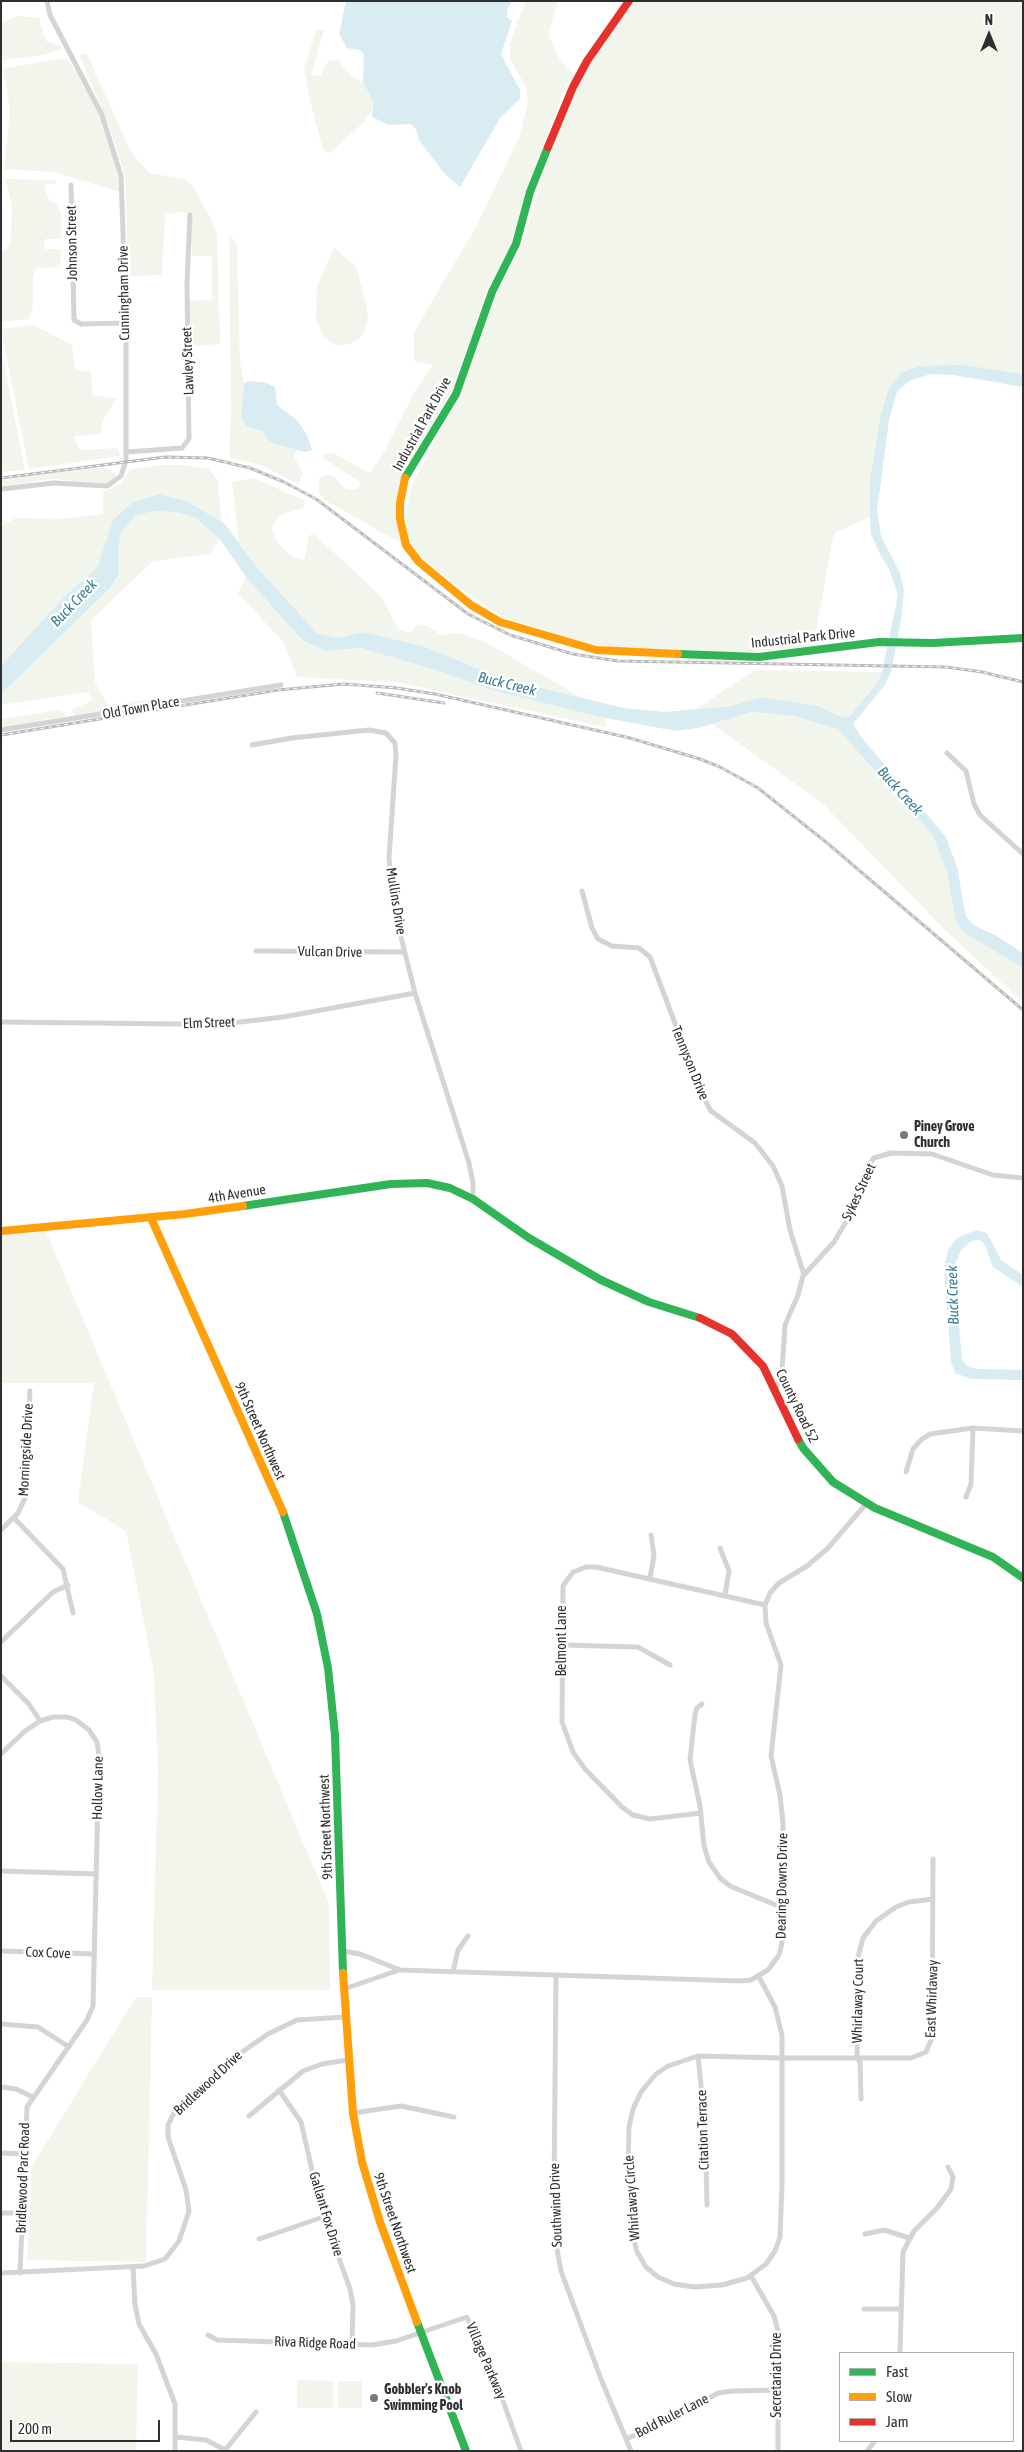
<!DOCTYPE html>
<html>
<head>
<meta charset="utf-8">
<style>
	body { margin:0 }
	#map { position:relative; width:1024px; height:2452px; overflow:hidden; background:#fff; font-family:"Asap Condensed",sans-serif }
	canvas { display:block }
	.frame { position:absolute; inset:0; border:2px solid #2f2f2f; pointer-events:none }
	.legend { position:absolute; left:839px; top:2352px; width:175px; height:90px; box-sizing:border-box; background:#fff; border:1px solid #acacac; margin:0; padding:6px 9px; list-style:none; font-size:15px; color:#2f2f2f }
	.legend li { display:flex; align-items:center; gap:10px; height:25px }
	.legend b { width:25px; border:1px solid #acacac }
	.north { position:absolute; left:964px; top:10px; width:50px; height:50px; -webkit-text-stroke:4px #fff; paint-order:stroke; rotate:0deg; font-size:14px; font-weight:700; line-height:20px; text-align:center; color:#2f2f2f }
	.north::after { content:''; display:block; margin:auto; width:18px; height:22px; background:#2f2f2f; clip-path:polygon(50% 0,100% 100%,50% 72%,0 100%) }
	.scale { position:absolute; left:10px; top:2420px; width:150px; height:22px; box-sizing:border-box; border:2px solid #2f2f2f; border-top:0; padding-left:6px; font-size:15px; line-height:18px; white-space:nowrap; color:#2f2f2f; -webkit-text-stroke:4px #fff; paint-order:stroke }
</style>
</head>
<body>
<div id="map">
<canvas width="1024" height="2452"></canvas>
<div class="frame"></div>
<ul class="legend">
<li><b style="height:6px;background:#30b455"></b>Fast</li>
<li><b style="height:6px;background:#ff9f0a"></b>Slow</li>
<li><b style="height:6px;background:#e5322d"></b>Jam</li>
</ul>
<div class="north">N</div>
<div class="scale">200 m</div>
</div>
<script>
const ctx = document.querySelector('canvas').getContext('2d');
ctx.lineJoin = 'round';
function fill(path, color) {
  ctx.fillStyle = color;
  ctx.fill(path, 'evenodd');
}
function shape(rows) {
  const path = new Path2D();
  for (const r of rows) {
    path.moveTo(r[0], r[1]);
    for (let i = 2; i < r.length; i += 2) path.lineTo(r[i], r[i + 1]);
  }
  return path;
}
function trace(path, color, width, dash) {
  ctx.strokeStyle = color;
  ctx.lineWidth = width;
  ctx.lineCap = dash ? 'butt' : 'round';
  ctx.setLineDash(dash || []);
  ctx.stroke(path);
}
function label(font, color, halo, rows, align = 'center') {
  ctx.font = font + ' "Asap Condensed",sans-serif';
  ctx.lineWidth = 5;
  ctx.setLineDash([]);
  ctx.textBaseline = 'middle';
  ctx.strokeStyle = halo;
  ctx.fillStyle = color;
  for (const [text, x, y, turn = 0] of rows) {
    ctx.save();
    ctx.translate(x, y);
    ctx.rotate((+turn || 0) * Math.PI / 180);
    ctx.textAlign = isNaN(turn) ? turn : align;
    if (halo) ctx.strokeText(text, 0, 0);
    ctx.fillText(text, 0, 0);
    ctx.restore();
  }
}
fill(shape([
	[525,1,558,1,548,35,561,62,573,74,564,90,529,184,513,243,488,289,453,389,406,468,399,485,397,507,401,543,326,501,319,493,319,478,325,475,334,476,344,488,354,490,359,488,360,482,323,458,324,454,333,453,370,473,384,452,415,391,433,365,414,361,414,333,443,282,474,231,519,138,528,102,526,88,510,58,510,44],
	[635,1,1023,1,1023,374,1005,371,901,373,888,389,880,419,870,480,870,517,834,533,813,646,742,653,619,648,583,643,502,617,441,574,413,548,406,528,407,505,412,485,460,393,496,295,522,246,558,124,587,69],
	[17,16,39,18,46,41,61,46,62,49,43,55,2,60,1,24],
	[324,29,311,76,321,75,328,61,338,60,351,76,363,82,373,103,372,110,365,121,330,153,323,150,310,100,304,68,316,31],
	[82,54,87,54,131,152,149,173,185,179,192,185,211,219,217,234,220,344,191,346,189,301,212,300,212,256,192,256,191,214,182,212,165,215,162,275,128,276,125,176,109,126,87,74,80,56],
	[63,58,69,61,86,87,105,128,114,159,120,192,54,172,4,169,10,110,3,69],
	[5,179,56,180,56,184,45,184,45,190,50,202,57,203,61,216,61,239,45,239,44,249,61,249,60,267,37,268,33,276,33,305,29,319,1,322,1,251,5,251,11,243,12,205],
	[229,234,237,245,240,362,244,384,241,417,253,429,264,432,268,440,274,444,296,450,294,457,303,473,298,484,263,466,229,457,231,414],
	[334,248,356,266,366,303,368,317,364,332,358,340,346,345,335,345,324,337,316,320,317,286],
	[33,325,72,345,75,370,91,371,92,395,116,399,102,422,101,434,74,436,79,450,118,448,120,456,29,469,1,329],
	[1,349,25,470,1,472],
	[161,465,185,465,208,469,218,480,221,521,187,501,159,494,133,502,113,520,97,568,64,597,1,666,1,526,16,518,62,519,103,514,103,492,122,483,130,469],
	[97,467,109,469,117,474,110,482,101,485,54,479,1,486,1,480],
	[253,478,306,501,303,508,283,514,277,519,272,528,278,544,293,557,304,560,309,535,315,535,381,596,398,629,410,633,417,624,427,626,441,635,460,633,487,643,582,698,504,679,423,646,364,632,337,638,317,633,260,571,239,542,232,482],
	[154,511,176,512,194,517,220,539,210,554,153,561,91,620,95,683,108,705,160,698,160,701,74,717,72,709,92,701,88,692,1,705,1,694,108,590,119,576,118,549,121,532,135,516],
	[246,577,302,640,325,651,361,648,442,672,495,691,605,718,606,727,395,682,297,677,284,643,238,593],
	[755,670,882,672,877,683,849,717,845,718,832,711,761,697,731,706,696,709],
	[60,710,67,716,1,728,1,719],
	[752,712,794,716,838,729,851,741,932,834,947,872,956,922,963,932,1023,968,1023,1003,942,927,822,803,712,724],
	[45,1229,329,1904,330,1990,152,1990,158,1773,154,1673,126,1531,78,1502,94,1383,1,1383,1,1234],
	[136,1997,152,1997,146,2262,27,2260,32,2166],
	[1,2362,138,2364,136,2451,1,2451],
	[297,2380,333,2381,333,2408,297,2408],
	[338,2381,362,2381,362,2408,338,2408]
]), '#f2f5ec');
fill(shape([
	[346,1,512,1,507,10,507,17,512,21,501,54,520,90,520,99,500,118,460,187,443,172,419,140,416,129,411,124,389,125,372,117,373,102,363,82,364,54,359,50,347,48,339,34],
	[963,365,1023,374,1023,387,953,375,931,374,909,381,897,392,889,420,877,511,881,536,900,573,904,591,901,620,891,672,885,685,853,724,862,738,946,837,957,867,966,917,975,926,995,935,1023,953,1023,968,963,932,956,922,947,872,932,834,838,729,794,716,752,712,698,728,676,731,605,718,495,691,442,672,361,648,325,651,302,640,246,577,220,539,194,517,176,512,154,511,135,516,121,532,118,549,119,575,108,590,1,694,1,666,64,597,97,568,113,520,133,502,159,494,187,501,225,524,260,571,317,633,337,638,364,632,423,646,504,679,624,708,665,712,731,706,761,697,818,706,845,718,849,717,877,683,882,672,898,595,889,569,880,554,871,534,870,517,870,480,880,419,888,389,901,373,920,366],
	[248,381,264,382,275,387,277,405,298,421,307,435,312,450,305,452,274,444,268,440,264,432,246,426,241,417,244,384],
	[976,1230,987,1233,1001,1260,1023,1275,1023,1287,993,1267,984,1243,979,1240,971,1241,961,1250,954,1266,962,1360,969,1367,979,1369,1023,1370,1023,1380,971,1379,955,1373,951,1361,944,1270,948,1250,957,1238]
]), '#d8ecf2');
trace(shape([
	[71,185,74,320,81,324,125,323],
	[127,452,182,448,189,439,187,284,190,215],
	[1,489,54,483,107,486,121,476,126,460,126,319,121,176,102,115,50,15,47,1],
	[1,730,281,685],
	[252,745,292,738,369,730,386,733,395,743,396,755,389,858,393,905,415,993,469,1163,473,1183,473,1199],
	[947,753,966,771,974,804,980,815,1023,854],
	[582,891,592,928,598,939,612,946,639,948,650,957,702,1095,711,1111,755,1143,773,1166,782,1186,790,1230,804,1275],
	[256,951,404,952],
	[1,1022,179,1024,240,1022,283,1017,415,993],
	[776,1389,782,1371,785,1325,798,1295,803,1276,834,1242,850,1215,867,1168,874,1158,891,1153,932,1154,993,1175,1023,1178],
	[906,1472,913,1449,921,1440,930,1434,973,1428,1023,1431],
	[966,1497,971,1484,973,1428],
	[14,1518,63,1569,73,1613],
	[1,1530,18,1513,25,1498,30,1391],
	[720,1548,729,1571,725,1595],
	[650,1578,654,1555,651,1535],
	[1,1642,53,1592,68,1585],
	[562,1645,638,1647,670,1665],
	[1,1676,29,1704,40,1721],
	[702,1704,697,1708,695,1714,690,1760,700,1806,704,1846,709,1862,720,1878,730,1886,783,1908],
	[1,1754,25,1731,40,1721,53,1717,67,1717,76,1720,89,1730,97,1742,99,1756,93,2006,87,2020,27,2107,20,2273],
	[701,1813,650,1819,633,1815,622,1807,585,1769,573,1752,562,1722,563,1586,573,1572,586,1567,596,1567,765,1605],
	[1,1871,96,1874],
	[1,1951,94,1954],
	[343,1951,360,1954,400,1970,740,1981,751,1980,768,1970,779,1955,782,1943,783,1823,780,1795,771,1756,781,1665,766,1623,765,1605,770,1593,779,1583,807,1566,827,1549,866,1504],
	[453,1972,458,1950,468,1936],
	[556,1975,554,2191,557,2249,561,2271,601,2379,631,2451],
	[759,1977,775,2007,782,2035,782,2186,780,2237,775,2251,766,2264,747,2278,722,2285,694,2287,674,2284,658,2277,646,2267,637,2252,634,2240,628,2171,629,2127,633,2109,641,2092,656,2074,668,2066,698,2056,782,2058,911,2058,926,2052,932,2038,933,1859],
	[344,1989,399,1970],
	[1,2024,38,2027,69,2047],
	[698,2056,705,2124,707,2205],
	[857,2059,858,1957,863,1938,876,1921,896,1907,909,1902,933,1899],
	[860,2059,861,2099],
	[1,2087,16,2089,33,2097],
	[279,2090,301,2122,320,2205,350,2289,353,2305,352,2345],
	[353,2113,401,2106,454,2117],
	[249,2116,303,2071,322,2064,347,2060],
	[1,2153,24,2154],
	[1,2213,22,2213],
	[865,2234,884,2230,909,2238],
	[259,2239,323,2217],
	[133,2267,135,2305,139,2324,156,2354,175,2404,175,2451],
	[1,2273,144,2266,165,2259,179,2241,189,2211,186,2190,168,2137,168,2125,175,2111,232,2059,268,2034,297,2020,345,2017],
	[751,2276,774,2316,778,2331,778,2451],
	[864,2309,900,2309],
	[208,2335,217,2340,372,2345,396,2341,467,2317,498,2387,521,2451],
	[900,2353,903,2252,914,2231,937,2208,951,2189,953,2177,948,2167],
	[176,2437,206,2440,227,2451],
	[626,2439,673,2419,718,2393,733,2391,778,2390],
	[226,2449,256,2412],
	[867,2451,875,2441]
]), '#d4d4d4', 5);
trace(shape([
	[405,478,456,394,492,292,516,244,530,192,548,147],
	[678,654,759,657,879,642,933,643,1023,638],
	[243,1206,391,1184,427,1183,450,1188,473,1199,529,1238,601,1280,649,1302,700,1318],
	[798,1439,803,1448,833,1482,875,1508,993,1557,1023,1578],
	[283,1512,317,1614,328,1668,335,1735,343,1973],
	[417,2322,466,2451]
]), '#30b455', 8);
trace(shape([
	[405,478,400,503,400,519,406,545,419,562,471,605,500,622,596,650,678,654],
	[151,1218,283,1512],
	[1,1231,185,1214,243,1206],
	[343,1973,353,2113,362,2162,380,2222,417,2322]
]), '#ff9f0a', 8);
trace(shape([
	[548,147,573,87,587,61,629,1],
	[700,1318,732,1334,763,1366,798,1439]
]), '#e5322d', 8);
const rail = shape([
	[1,478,165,457,208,458,250,468,284,482,316,499,468,614,510,635,573,654,618,661,946,667,982,672,1023,682],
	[377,693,444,703],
	[1,735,278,690,344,684,397,688,435,694,630,738,700,759,720,767,758,788,826,842,1023,1010]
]);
trace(rail, '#bbb', 3);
trace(rail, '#fff', 1, [4]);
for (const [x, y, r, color] of [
	[904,1135,5,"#787878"],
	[374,2398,5,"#787878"]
]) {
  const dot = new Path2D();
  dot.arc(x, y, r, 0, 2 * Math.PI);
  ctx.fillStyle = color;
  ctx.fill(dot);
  trace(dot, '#fff', 2);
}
label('14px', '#2f2f2f', '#fff', [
	["Johnson Street",72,243,-91],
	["Cunningham Drive",124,293,-91],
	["Lawley Street",188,361,-92],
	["Industrial Park Drive",422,424,-61],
	["Industrial Park Drive",803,638,-6],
	["Old Town Place",141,708,-10],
	["Mullins Drive",396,901,81],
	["Vulcan Drive",330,952,1],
	["Elm Street",209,1023,-2],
	["Tennyson Drive",690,1063,68],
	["Sykes Street",859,1192,-65],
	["4th Avenue",237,1194,-9],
	["County Road 52",797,1406,64],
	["9th Street Northwest",260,1431,66],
	["Morningside Drive",26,1450,-87],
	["Belmont Lane",562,1641,-90],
	["Hollow Lane",98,1788,-89],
	["9th Street Northwest",326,1827,-92],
	["Dearing Downs Drive",782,1886,-89],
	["Cox Cove",48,1953,2],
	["East Whirlaway",932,1999,-88],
	["Whirlaway Court",858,2001,-89],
	["Bridlewood Drive",208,2083,-43],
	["Citation Terrace",703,2130,-92],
	["Bridlewood Parc Road",23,2178,-88],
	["Whirlaway Circle",632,2198,-94],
	["Southwind Drive",556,2205,-92],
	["Gallant Fox Drive",326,2214,73],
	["9th Street Northwest",395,2223,71],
	["Riva Ridge Road",315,2343,2],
	["Village Parkway",486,2361,67],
	["Secretariat Drive",777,2375,-90],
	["Bold Ruler Lane",672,2416,-27]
]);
label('bold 14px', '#2f2f2f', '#fff', [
	["Piney Grove",914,1127],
	["Church",914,1143],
	["Gobbler's Knob",384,2390],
	["Swimming Pool",384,2406]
], 'left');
label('italic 15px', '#397e95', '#fff', [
	["Buck Creek",74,603,-46],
	["Buck Creek",507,684,14],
	["Buck Creek",900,791,48],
	["Buck Creek",953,1295,-92]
]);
</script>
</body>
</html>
